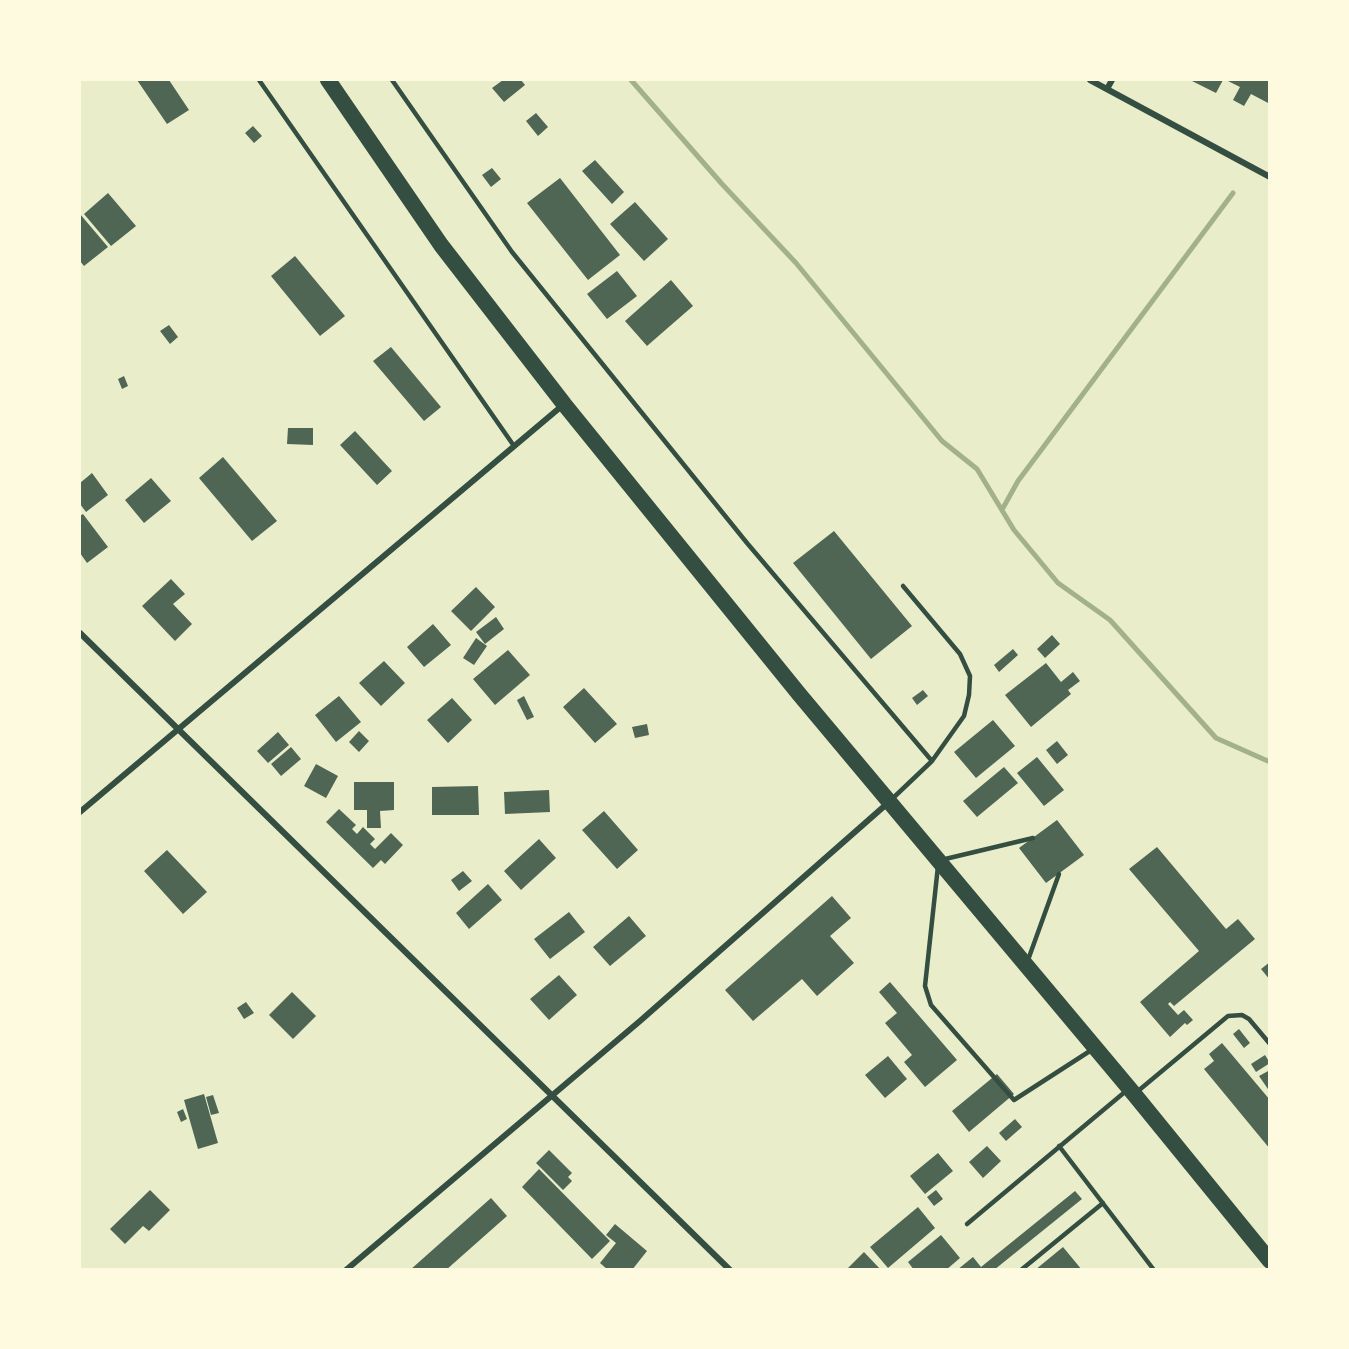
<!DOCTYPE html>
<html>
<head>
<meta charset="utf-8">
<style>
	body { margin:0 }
	#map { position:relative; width:1349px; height:1349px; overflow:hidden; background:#e9edc9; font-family:Bitter,serif }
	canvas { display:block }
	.frame { position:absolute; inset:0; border:81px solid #fefae0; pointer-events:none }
</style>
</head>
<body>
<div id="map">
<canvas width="1349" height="1349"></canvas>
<div class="frame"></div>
</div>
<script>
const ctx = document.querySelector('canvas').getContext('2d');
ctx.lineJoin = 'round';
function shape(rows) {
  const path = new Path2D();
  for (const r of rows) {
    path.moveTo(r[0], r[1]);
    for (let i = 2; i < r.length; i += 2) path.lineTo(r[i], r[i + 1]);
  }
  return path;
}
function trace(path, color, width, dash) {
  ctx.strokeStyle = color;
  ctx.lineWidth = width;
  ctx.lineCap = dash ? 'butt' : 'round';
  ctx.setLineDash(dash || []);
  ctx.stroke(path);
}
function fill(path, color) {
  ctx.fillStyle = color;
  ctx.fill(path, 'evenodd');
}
trace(shape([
	[631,80,722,184,796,263,942,441,977,469,1014,530,1058,583,1110,620,1216,738,1270,762],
	[1003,508,1018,481,1233,193]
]), '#a3b18a', 5);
fill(shape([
	[137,80,169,80,189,110,167,124],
	[503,80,521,80,525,85,504,102,492,88],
	[1190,80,1223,80,1216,93],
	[1226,80,1270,80,1270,104,1251,94,1244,106,1233,100,1240,87],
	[536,113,548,127,538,136,526,121],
	[253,126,262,136,254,143,245,133],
	[595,160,624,192,612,204,582,171],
	[492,168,501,179,491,187,482,175],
	[560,178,620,255,588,280,527,203],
	[108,193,136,226,111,246,84,214],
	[635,202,668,239,644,261,610,224],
	[80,214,108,247,84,266,80,261],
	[295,256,345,316,320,336,271,276],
	[617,271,637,296,607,319,587,294],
	[671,280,693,306,647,346,625,321],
	[169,325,178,337,170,344,160,331],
	[391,347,441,407,424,421,373,361],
	[124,376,128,386,122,389,118,379],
	[288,428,313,428,313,445,287,444],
	[355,431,392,471,377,485,340,445],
	[223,457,277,521,252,541,199,478],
	[92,473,108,495,86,512,80,504,80,483],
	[151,478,171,501,144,523,125,500],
	[83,514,108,547,87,563,80,553,80,516],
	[834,531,912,626,871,659,793,563],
	[171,579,185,594,173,604,192,624,175,641,142,606],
	[476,587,495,607,471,631,451,611],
	[496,617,504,629,485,644,476,632],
	[433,624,451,645,424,667,407,647],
	[1052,635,1060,644,1045,658,1037,649],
	[476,638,487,646,474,665,463,658],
	[1013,649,1018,655,999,672,994,665],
	[508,650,530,675,495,705,473,679],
	[384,661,405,683,381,706,359,683],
	[1046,663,1061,682,1073,672,1080,681,1068,690,1071,694,1031,727,1005,695],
	[584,688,617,724,595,743,563,707],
	[923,690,928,696,917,705,912,698],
	[339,696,361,722,336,742,315,715],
	[524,696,534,717,527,720,517,700],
	[452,698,472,720,448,743,427,720],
	[993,720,1015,746,976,778,954,752],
	[647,724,649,735,635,738,632,727],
	[359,731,369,741,359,752,349,742],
	[278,732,289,745,268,763,257,751],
	[1057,741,1068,755,1057,764,1046,750],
	[291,747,301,759,281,776,271,764],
	[1037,757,1064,790,1044,806,1017,773],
	[316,764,338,776,326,798,304,786],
	[1004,767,1018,783,977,817,963,801],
	[354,782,394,782,394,810,380,811,381,828,367,828,367,810,354,810],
	[478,786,479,815,432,815,432,787],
	[549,790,550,812,505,814,504,792],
	[339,809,356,825,352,829,357,834,363,827,375,839,370,844,375,849,391,833,403,845,385,864,381,860,373,868,326,822],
	[604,811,638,850,617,869,582,830],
	[1057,820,1084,855,1046,883,1019,848],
	[539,839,556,858,521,890,504,871],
	[1157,847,1226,929,1238,919,1255,939,1174,1006,1170,1002,1168,1004,1178,1015,1184,1010,1193,1020,1187,1025,1185,1023,1170,1037,1140,1002,1199,951,1129,869],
	[167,850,207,892,183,914,144,871],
	[463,871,472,881,459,891,451,880],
	[488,884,502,900,469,929,456,913],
	[832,896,851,918,830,936,854,963,817,996,802,979,753,1021,725,990],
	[569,912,585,932,550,959,534,939],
	[629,916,646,936,610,966,593,947],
	[1270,962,1270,980,1261,969],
	[559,975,577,995,549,1020,530,999],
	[890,982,957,1060,925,1087,904,1062,912,1055,885,1023,897,1013,879,992],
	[292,992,316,1016,293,1039,269,1015],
	[246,1002,254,1013,244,1019,237,1008],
	[1239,1029,1250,1043,1244,1048,1233,1034],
	[1222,1043,1270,1100,1270,1149,1204,1069,1214,1061,1209,1054],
	[1265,1055,1270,1063,1256,1072,1251,1064],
	[888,1056,907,1079,885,1098,865,1075],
	[1270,1070,1270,1092,1259,1076],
	[997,1074,1014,1094,969,1132,952,1111],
	[204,1094,218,1143,198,1149,184,1100],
	[213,1095,219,1113,211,1115,206,1097],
	[183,1109,187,1119,181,1122,177,1112],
	[1015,1119,1022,1127,1006,1141,999,1133],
	[987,1146,1001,1161,983,1178,969,1162],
	[549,1150,572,1173,568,1177,572,1181,563,1190,536,1163],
	[938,1153,953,1171,925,1194,910,1176],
	[539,1169,610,1241,592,1259,522,1187],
	[150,1190,170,1210,149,1231,143,1226,125,1244,110,1229],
	[936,1190,943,1199,934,1206,927,1197],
	[1075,1191,1082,1199,994,1270,957,1270,973,1257,981,1267],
	[491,1198,507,1216,446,1270,410,1270],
	[918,1207,935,1228,888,1268,870,1247],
	[615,1224,647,1251,632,1270,608,1270,600,1263,616,1243,606,1235],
	[941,1235,960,1258,946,1270,914,1270,908,1262],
	[1063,1247,1082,1270,1035,1270],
	[864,1252,881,1270,846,1270]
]), '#4f6655');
trace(shape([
	[259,80,514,446],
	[392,80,512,252,747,543,932,761],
	[892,799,932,761,964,716,969,695,970,676,960,654,903,586],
	[941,860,1033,838],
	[938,866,925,986,931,1005,1014,1100,1093,1049],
	[1028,960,1059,874],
	[1138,1091,1228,1016,1242,1015,1249,1019,1270,1044],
	[1059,1146,1154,1270],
	[967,1224,1126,1091],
	[1021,1270,1103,1203]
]), '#344e41', 4.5);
trace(shape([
	[1090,80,1270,177],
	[1107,89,1112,80],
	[80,633,730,1270],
	[80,812,563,405],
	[346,1270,640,1021,889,802]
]), '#344e41', 6);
trace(shape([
	[328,80,441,245,564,404,799,694,1134,1094,1270,1261]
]), '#344e41', 16);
</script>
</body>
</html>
